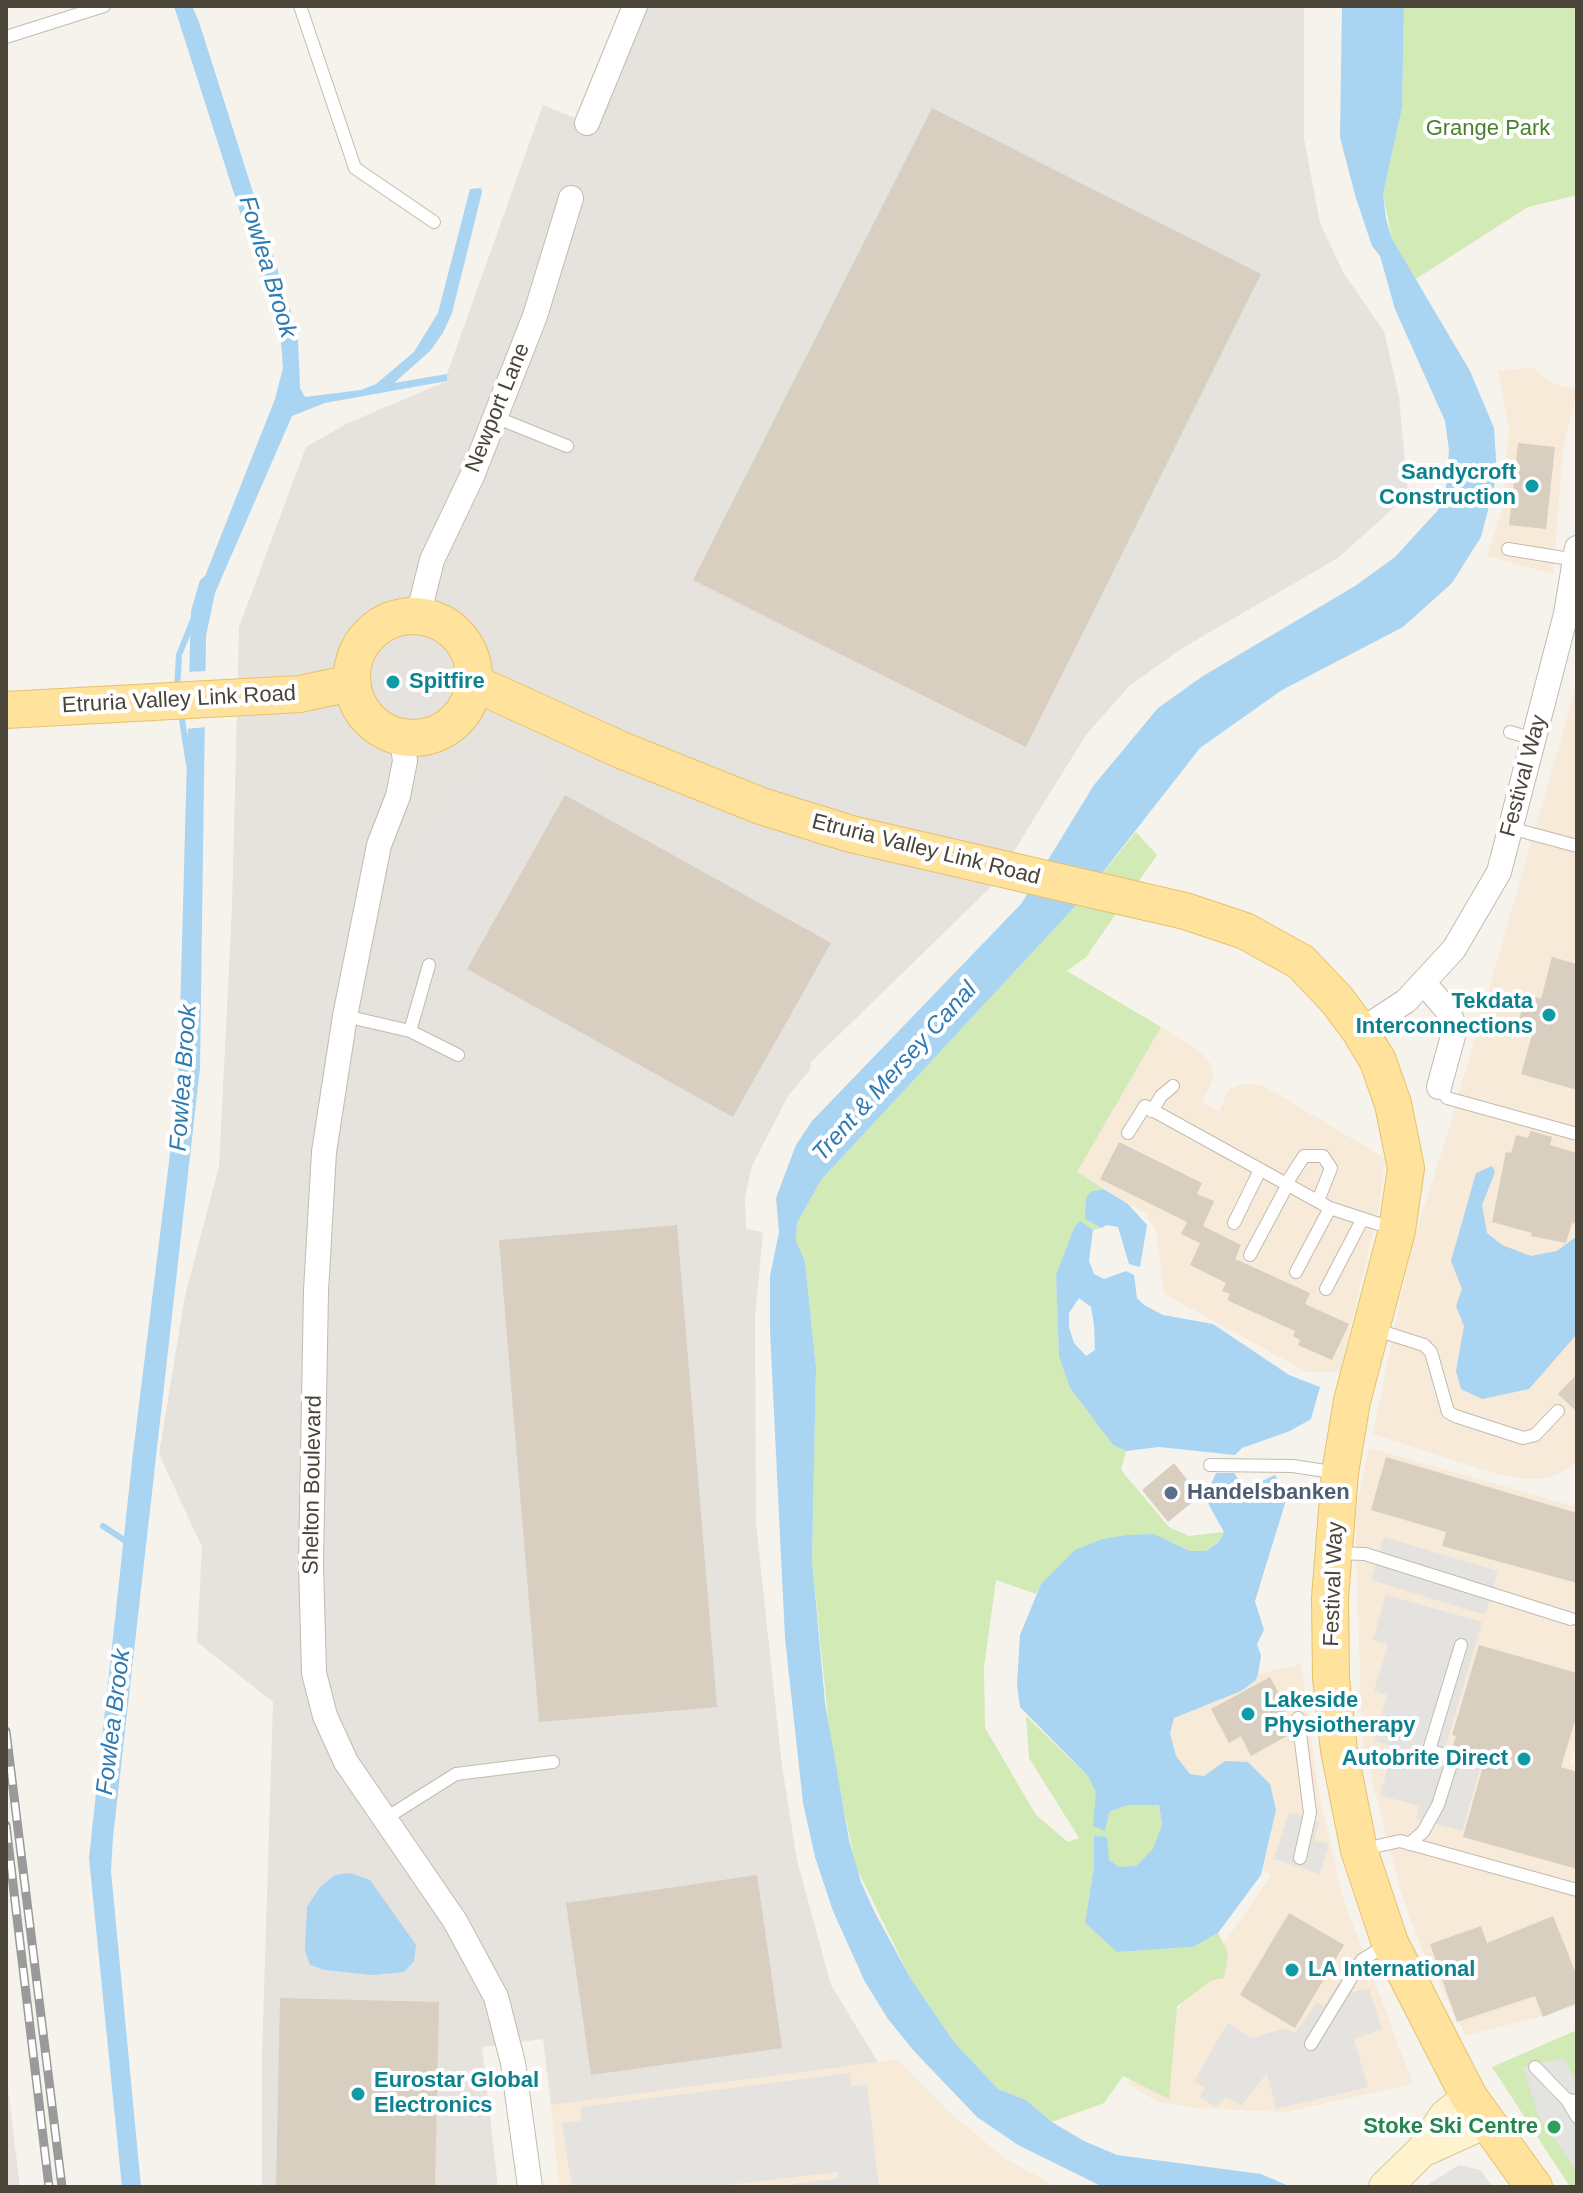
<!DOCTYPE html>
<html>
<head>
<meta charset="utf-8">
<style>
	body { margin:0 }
	#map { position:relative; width:1583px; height:2193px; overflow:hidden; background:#f6f3ec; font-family:Helvetica,sans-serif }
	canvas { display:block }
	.frame { position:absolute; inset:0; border:8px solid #4b4439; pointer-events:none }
</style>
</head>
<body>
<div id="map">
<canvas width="1583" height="2193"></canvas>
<div class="frame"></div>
</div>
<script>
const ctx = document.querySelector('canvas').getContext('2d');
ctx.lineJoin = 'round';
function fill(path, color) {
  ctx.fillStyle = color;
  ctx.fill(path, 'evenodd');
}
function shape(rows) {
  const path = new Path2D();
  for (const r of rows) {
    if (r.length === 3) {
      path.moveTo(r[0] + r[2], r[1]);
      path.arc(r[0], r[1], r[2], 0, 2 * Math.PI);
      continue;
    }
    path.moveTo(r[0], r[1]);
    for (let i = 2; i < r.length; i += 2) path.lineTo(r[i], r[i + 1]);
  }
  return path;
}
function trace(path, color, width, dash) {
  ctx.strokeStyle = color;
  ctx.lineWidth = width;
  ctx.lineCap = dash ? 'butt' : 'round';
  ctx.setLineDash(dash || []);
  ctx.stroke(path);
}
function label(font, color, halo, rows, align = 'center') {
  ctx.font = font + ' Helvetica,sans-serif';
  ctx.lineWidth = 8;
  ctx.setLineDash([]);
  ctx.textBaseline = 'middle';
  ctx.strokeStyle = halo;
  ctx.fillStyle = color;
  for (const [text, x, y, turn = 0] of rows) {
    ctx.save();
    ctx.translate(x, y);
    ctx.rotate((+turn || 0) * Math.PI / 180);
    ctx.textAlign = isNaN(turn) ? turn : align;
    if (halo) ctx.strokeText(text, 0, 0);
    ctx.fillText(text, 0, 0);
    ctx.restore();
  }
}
fill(shape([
	[1532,367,1552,383,1577,390,1563,449,1553,574,1487,556,1502,512,1509,428,1498,371],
	[1577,683,1577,1464,1549,1478,1523,1479,1490,1472,1373,1434,1412,1244,1446,1139],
	[1161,1027,1199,1051,1211,1064,1213,1078,1202,1103,1219,1111,1229,1089,1244,1084,1262,1085,1385,1158,1380,1202,1340,1372,1307,1372,1164,1294,1156,1230,1145,1213,1077,1172],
	[1369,1448,1577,1507,1577,1739,1570,1763,1577,1766,1577,2006,1466,2036,1422,1950,1400,1889,1362,1741,1355,1513],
	[1301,1664,1318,1788,1342,1895,1413,2084,1286,2112,1193,2108,1156,2101,1127,2083,1272,1874,1263,1871,1276,1810,1225,1761,1204,1776,1190,1774,1176,1756,1170,1732,1174,1718,1216,1701,1256,1680,1258,1674],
	[898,2059,947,2110,1004,2158,1057,2187,559,2187,551,2105]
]), '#f7ead8');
fill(shape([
	[645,6,1304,6,1304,139,1320,223,1344,274,1384,331,1399,397,1408,495,1338,558,1184,647,1129,686,1086,735,993,885,811,1062,810,1070,788,1096,752,1166,745,1197,746,1229,763,1232,755,1318,756,1523,782,1766,797,1860,831,1985,878,2062,551,2105,543,2039,482,2047,498,2187,262,2187,262,2054,273,1702,197,1642,202,1547,159,1454,185,1296,219,1166,232,908,239,627,306,447,346,424,447,381,447,374,543,105,587,123],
	[6,2069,15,2146,20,2187,6,2187]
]), '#e6e2dd');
fill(shape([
	[1404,6,1577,6,1577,195,1528,207,1414,280,1392,239,1383,194,1402,108],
	[1136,832,1157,855,1086,957,1067,971,1161,1027,1077,1172,1104,1189,1092,1191,1085,1219,1101,1228,1093,1230,1081,1221,1056,1275,1059,1357,1070,1388,1113,1445,1126,1451,1121,1470,1169,1527,1189,1536,1224,1532,1219,1542,1206,1551,1190,1551,1154,1534,1103,1539,1041,1584,1036,1594,996,1580,984,1667,985,1728,1036,1815,1068,1842,1079,1838,1029,1758,1026,1716,1088,1776,1109,1812,1128,1805,1159,1805,1162,1824,1153,1850,1136,1866,1119,1868,1109,1860,1094,1836,1094,1866,1085,1923,1118,1952,1193,1947,1218,1933,1228,1953,1224,1978,1212,1980,1177,2006,1169,2099,1123,2076,1104,2103,1052,2122,1026,2100,998,2089,954,2042,911,1979,856,1867,831,1748,812,1560,816,1368,805,1261,796,1241,797,1223,821,1180,1082,899],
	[1577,2030,1577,2187,1570,2187,1492,2067]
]), '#d2eab5');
fill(shape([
	[504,751,544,774,537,786,554,795,463,964,460,963,454,975,440,967,436,973,392,951,415,904,401,896,459,795,471,802],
	[1384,1537,1498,1571,1485,1615,1371,1580],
	[1386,1595,1482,1622,1446,1746,1483,1758,1462,1831,1416,1818,1419,1806,1380,1795,1394,1747,1374,1741,1387,1695,1374,1691,1388,1644,1373,1640],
	[1289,1812,1320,1822,1314,1840,1329,1844,1320,1874,1274,1859],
	[1338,1983,1354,1992,1369,1989,1382,2029,1354,2039,1368,2087,1276,2109,1267,2073,1241,2106,1226,2097,1216,2107,1200,2097,1205,2088,1194,2081,1228,2023,1251,2038,1286,2028,1295,2033,1317,2002,1324,2007],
	[1563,2058,1577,2082,1577,2171,1540,2119,1523,2067],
	[850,2073,851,2086,867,2084,879,2187,772,2187,839,2178,838,2172,710,2187,572,2187,562,2123,581,2121,581,2107],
	[1459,2165,1480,2170,1493,2187,1424,2187]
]), '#e5e3e0');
fill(shape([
	[174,6,192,6,199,22,291,312,298,338,300,388,305,397,361,390,376,384,414,352,438,313,470,189,481,188,482,192,452,313,443,333,430,351,394,383,447,374,447,381,325,403,292,416,215,593,206,636,200,1068,113,1837,111,1871,141,2187,122,2187,89,1858,133,1453,178,1089,191,611,200,580,205,576,275,399,283,368,281,340],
	[1342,6,1404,6,1402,108,1383,194,1386,219,1392,239,1470,371,1494,428,1497,475,1481,537,1452,583,1403,627,1282,690,1200,748,1082,899,821,1180,797,1223,796,1241,805,1261,816,1368,812,1560,825,1703,849,1840,861,1882,875,1913,911,1979,954,2042,998,2089,1026,2100,1052,2122,1084,2141,1117,2155,1261,2174,1291,2187,1103,2187,1018,2145,977,2117,914,2051,888,2019,865,1982,833,1911,815,1857,803,1803,785,1638,770,1331,770,1276,779,1232,776,1198,796,1145,812,1121,1021,904,1094,785,1158,708,1203,676,1355,586,1395,557,1438,510,1446,488,1449,450,1445,421,1395,309,1380,256,1372,246,1355,195,1340,137],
	[1492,1166,1495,1172,1482,1205,1487,1233,1502,1245,1531,1256,1557,1251,1577,1236,1577,1334,1529,1389,1482,1399,1461,1389,1456,1371,1464,1326,1456,1306,1462,1289,1451,1261,1476,1173],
	[1104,1189,1128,1204,1147,1225,1140,1267,1129,1264,1118,1227,1107,1225,1101,1228,1085,1219,1086,1198,1092,1191],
	[1081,1221,1093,1230,1089,1261,1094,1274,1104,1279,1126,1271,1134,1275,1137,1298,1144,1305,1163,1315,1213,1324,1289,1375,1320,1387,1311,1419,1290,1431,1242,1448,1235,1455,1159,1447,1126,1451,1113,1445,1070,1388,1059,1357,1056,1275,1075,1226],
	[1079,1298,1091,1307,1094,1325,1095,1350,1086,1356,1074,1343,1069,1327,1069,1313],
	[1216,1473,1234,1473,1245,1489,1275,1475,1287,1497,1255,1601,1264,1630,1257,1644,1261,1656,1258,1674,1256,1680,1241,1691,1174,1718,1170,1733,1176,1756,1190,1774,1204,1776,1225,1761,1248,1762,1270,1784,1276,1810,1261,1875,1218,1933,1193,1947,1117,1952,1085,1923,1094,1866,1094,1836,1107,1837,1109,1860,1119,1867,1136,1866,1153,1849,1162,1824,1159,1805,1128,1805,1109,1812,1105,1831,1093,1826,1096,1792,1088,1776,1020,1707,1017,1685,1020,1635,1041,1584,1075,1550,1103,1539,1128,1535,1154,1534,1190,1551,1206,1551,1219,1542,1224,1532,1205,1498],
	[350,1873,370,1880,416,1945,414,1961,404,1972,373,1975,325,1970,310,1965,305,1950,307,1907,320,1887,335,1875]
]), '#a9d4f2');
fill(shape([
	[208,671,207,727,185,729,185,672]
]), '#f6f3ec');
trace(shape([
	[177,690,179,655,193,620],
	[181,713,189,765],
	[103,1526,130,1544]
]), '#a9d4f2', 6);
fill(shape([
	[932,108,1261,274,1026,747,693,580],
	[1518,443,1555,447,1546,529,1509,525],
	[565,795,831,943,733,1117,467,969],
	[1552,957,1577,964,1577,1090,1521,1074,1532,1035,1516,1031,1526,994,1541,999],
	[1531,1131,1552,1137,1550,1145,1577,1153,1577,1224,1572,1223,1566,1243,1531,1236,1532,1233,1492,1222,1506,1152,1511,1153,1516,1135,1528,1138],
	[1119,1142,1202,1183,1197,1194,1214,1201,1203,1226,1241,1245,1235,1259,1310,1293,1305,1304,1349,1324,1332,1360,1298,1345,1300,1340,1293,1336,1295,1331,1227,1300,1230,1294,1222,1291,1226,1283,1190,1265,1200,1243,1181,1234,1187,1222,1100,1179],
	[677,1225,717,1707,539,1722,499,1240],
	[1577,1374,1577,1412,1558,1394],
	[1386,1457,1577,1513,1577,1583,1442,1546,1446,1532,1371,1510],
	[1174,1463,1200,1496,1168,1522,1142,1490],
	[1479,1645,1577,1673,1577,1714,1561,1767,1577,1772,1577,1869,1463,1837,1486,1755,1453,1745,1456,1736,1452,1735],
	[1270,1677,1288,1710,1276,1717,1287,1736,1251,1756,1241,1736,1229,1743,1211,1709],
	[757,1875,782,2048,591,2075,566,1903],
	[1289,1913,1344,1945,1295,2028,1240,1995],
	[1553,1916,1577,1976,1577,2003,1543,2017,1535,1996,1457,2022,1430,1944,1481,1926,1487,1943],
	[280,1998,439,2002,435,2187,276,2187]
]), '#d8cfc1');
const lane = shape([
	[300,6,355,168,434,222],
	[6,37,104,6],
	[495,417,567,446],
	[1508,549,1576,560],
	[1510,732,1534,739],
	[1510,828,1577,846],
	[345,1016,410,1031,458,1055],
	[410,1031,429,965],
	[1439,1087,1447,1098,1577,1134],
	[1152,1111,1161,1096,1173,1086],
	[1128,1133,1145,1106,1330,1208,1394,1229],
	[1286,1184,1304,1156,1323,1156,1331,1168,1318,1201],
	[1234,1223,1260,1170],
	[1250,1255,1288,1184],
	[1296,1272,1330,1208],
	[1326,1289,1362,1220],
	[1374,1329,1424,1345,1431,1352,1448,1412,1455,1416,1523,1438,1535,1435,1558,1411],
	[1210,1465,1293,1466,1338,1473],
	[1336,1553,1365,1554,1571,1619],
	[1298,1718,1310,1813,1300,1858],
	[383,1820,456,1774,553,1762],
	[1409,1844,1423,1832,1438,1805,1453,1758,1429,1750,1461,1645],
	[1364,1849,1400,1841,1577,1890],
	[1311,2044,1362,1960,1388,1944],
	[1535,2067,1567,2100],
	[1577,2101,1567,2100,1577,2117]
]);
const street = shape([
	[587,123,635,6],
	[418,616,432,560,472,476,535,316,571,198],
	[402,738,405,761,398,796,379,845,345,1016,324,1152,316,1291,311,1564,314,1673,325,1716,346,1762,455,1921,496,1997,513,2063,530,2187],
	[1423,982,1448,1011,1453,1023,1453,1036,1439,1087],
	[1360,1031,1406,1001,1454,949,1499,872,1566,614,1577,548]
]);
const secondary = shape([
	[1422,2151,1486,2122],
	[1385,2187,1422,2151,1445,2116,1469,2097]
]);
const primary = shape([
	[413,677,61],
	[474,683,621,750,761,806,851,834,1185,911,1245,931,1301,962,1337,1000,1360,1031,1378,1061,1393,1104,1406,1168,1397,1230,1352,1401,1340,1473,1330,1598,1331,1678,1339,1750,1359,1850,1390,1943,1469,2097,1534,2187],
	[6,710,300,694,351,683]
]);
trace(lane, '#c2bbae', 14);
trace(street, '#c2bbae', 26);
trace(secondary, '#d6c79b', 34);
trace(primary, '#e6c16a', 38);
trace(lane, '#fff', 12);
trace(street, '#fff', 24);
trace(secondary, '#fff3cd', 32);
trace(primary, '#ffe39c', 36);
const rail = shape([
	[6,1731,62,2187],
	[6,1825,49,2187]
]);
trace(rail, '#9a9a9a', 9);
trace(rail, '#fff', 6, [18]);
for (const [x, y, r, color] of [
	[1532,486,8,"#0f9aa8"],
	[393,682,8,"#0f9aa8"],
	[1549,1015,8,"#0f9aa8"],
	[1171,1493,8,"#5c6f8a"],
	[1248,1714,8,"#0f9aa8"],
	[1524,1759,8,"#0f9aa8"],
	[1292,1970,8,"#0f9aa8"],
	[358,2094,8,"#0f9aa8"],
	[1554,2127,8,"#2e9e5b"]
]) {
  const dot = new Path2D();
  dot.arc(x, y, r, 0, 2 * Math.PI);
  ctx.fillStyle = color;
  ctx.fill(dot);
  trace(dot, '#fff', 3);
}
label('22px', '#4a7f2a', '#fff', [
	["Grange Park",1488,129]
]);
label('22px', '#4b4439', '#fff', [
	["Newport Lane",498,408,-68],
	["Etruria Valley Link Road",179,700,-3],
	["Festival Way",1524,776,-75],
	["Etruria Valley Link Road",926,850,14],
	["Shelton Boulevard",313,1485,-89],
	["Festival Way",1334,1584,-88]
]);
label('bold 22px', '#0d838f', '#fff', [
	["Sandycroft",1516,473,"right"],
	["Construction",1516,498,"right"],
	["Spitfire",409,682],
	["Tekdata",1533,1002,"right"],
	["Interconnections",1533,1027,"right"],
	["Lakeside",1264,1701],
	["Physiotherapy",1264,1726],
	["Autobrite Direct",1508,1759,"right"],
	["LA International",1308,1970],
	["Eurostar Global",374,2081],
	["Electronics",374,2106]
], 'left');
label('bold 22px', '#4e5e75', '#fff', [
	["Handelsbanken",1187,1493]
], 'left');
label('bold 22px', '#27864d', '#fff', [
	["Stoke Ski Centre",1538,2127]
], 'right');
label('italic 24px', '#2e7ab2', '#fff', [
	["Fowlea Brook",267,267,73],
	["Trent & Mersey Canal",895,1072,-48],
	["Fowlea Brook",184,1078,-86],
	["Fowlea Brook",114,1722,-83]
]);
</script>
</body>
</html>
